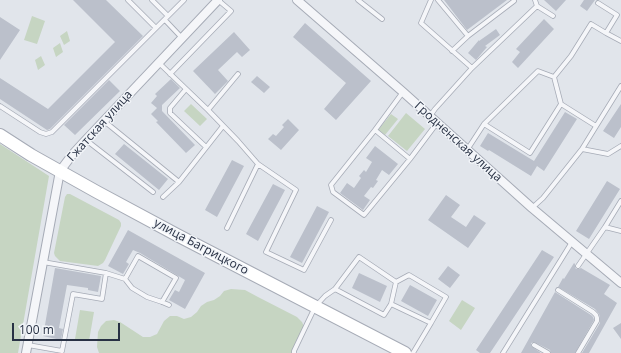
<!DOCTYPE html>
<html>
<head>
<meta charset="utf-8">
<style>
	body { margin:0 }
	#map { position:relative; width:621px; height:353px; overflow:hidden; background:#e1e5eb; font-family:"Open Sans",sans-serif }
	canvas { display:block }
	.scale { position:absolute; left:12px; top:323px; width:108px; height:18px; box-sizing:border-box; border:2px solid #283144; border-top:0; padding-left:5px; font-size:12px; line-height:14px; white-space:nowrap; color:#283144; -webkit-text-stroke:3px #f1f4f8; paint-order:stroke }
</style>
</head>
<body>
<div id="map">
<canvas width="621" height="353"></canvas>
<div class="scale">100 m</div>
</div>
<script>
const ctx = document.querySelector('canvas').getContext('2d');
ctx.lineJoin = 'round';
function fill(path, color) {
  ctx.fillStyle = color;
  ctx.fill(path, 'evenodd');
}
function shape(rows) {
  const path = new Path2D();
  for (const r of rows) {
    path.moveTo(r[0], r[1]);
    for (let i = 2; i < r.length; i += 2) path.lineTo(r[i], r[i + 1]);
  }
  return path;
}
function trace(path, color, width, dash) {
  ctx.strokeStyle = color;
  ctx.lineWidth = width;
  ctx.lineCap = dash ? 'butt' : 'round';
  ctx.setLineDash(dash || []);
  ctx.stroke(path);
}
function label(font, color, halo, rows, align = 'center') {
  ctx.font = font + ' "Open Sans",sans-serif';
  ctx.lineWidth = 3;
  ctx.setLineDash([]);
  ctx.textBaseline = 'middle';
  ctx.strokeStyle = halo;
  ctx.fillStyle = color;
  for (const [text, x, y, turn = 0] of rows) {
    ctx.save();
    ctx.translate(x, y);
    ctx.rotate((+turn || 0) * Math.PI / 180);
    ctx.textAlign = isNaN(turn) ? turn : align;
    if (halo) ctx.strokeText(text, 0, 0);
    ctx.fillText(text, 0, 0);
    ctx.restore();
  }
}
fill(shape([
	[32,16,45,21,37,44,24,40],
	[67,31,70,41,64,45,60,36],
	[60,43,63,52,56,57,53,48],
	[41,56,45,65,38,70,35,60],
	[191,104,207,119,200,126,184,111],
	[406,113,425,129,407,151,388,136],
	[391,114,398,119,385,135,378,130],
	[0,144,49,176,18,353,0,353],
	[67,194,70,194,119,220,121,223,121,226,105,260,103,263,98,266,60,261,55,256,54,253,65,197],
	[231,289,245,290,258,297,297,317,302,322,305,329,304,335,295,353,99,353,97,347,98,332,101,326,106,321,114,320,120,322,143,337,150,337,157,334,164,321,170,316,177,316,184,319,191,317,197,312,201,306,207,302,214,300,220,296,224,291],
	[462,300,475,308,461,330,449,321],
	[80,310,94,312,89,341,75,339]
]), '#c6d5c2');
fill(shape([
	[73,0,106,0,143,36,50,129,47,130,0,99,0,78,48,109,115,42],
	[444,0,507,0,467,30],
	[544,0,566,0,556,11],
	[584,0,595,0,587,11,580,6],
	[0,17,20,30,0,60],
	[544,19,554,29,518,68,512,62,520,52,516,49],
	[305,23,371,81,336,120,324,109,346,83,293,37],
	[496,29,500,35,485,46,487,47,476,60,468,53,479,40,479,41],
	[234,32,250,50,242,57,237,52,218,70,228,81,215,94,193,71],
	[257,76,270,87,264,93,251,82],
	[171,79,180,88,162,105,162,111,195,145,186,153,156,122,158,121,151,114,157,108,151,103,157,96,155,94],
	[109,80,120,91,75,135,64,125],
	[621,104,621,127,614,138,603,131],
	[565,112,577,119,544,171,537,166,531,176,489,150,488,151,480,146,488,133,534,161],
	[288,119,299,130,281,150,268,139,273,134,276,136,284,127,282,125],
	[124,144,168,179,159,190,115,154],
	[375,146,398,164,389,175,382,170,376,180,378,181,373,188,371,187,364,196,370,200,363,210,340,193,347,183,354,188,361,178,359,176,364,170,366,172,372,162,366,158],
	[232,160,244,166,217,217,205,210],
	[607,181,620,189,589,239,576,231],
	[273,184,285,190,258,241,246,234],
	[446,195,460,205,451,217,466,227,474,215,486,223,468,248,428,220],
	[317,206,329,212,302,263,290,257],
	[128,230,205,273,185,309,169,300,175,290,179,292,185,280,140,253,133,250,126,262,129,264,123,274,108,266],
	[542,250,554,257,490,353,480,353,476,350],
	[574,263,575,264,575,267,576,269,579,269,581,268,610,285,604,294,617,303,589,353,582,353,600,323,600,318,599,314,595,309,558,287,563,278,564,279],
	[448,266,460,275,450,288,438,279],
	[55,268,101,276,98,292,88,290,88,288,67,285,59,328,63,329,61,340,43,336],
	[359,273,387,286,380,302,352,288],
	[410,285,437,300,428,316,401,301],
	[555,292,591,315,593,317,594,320,575,353,551,353,550,350,534,342,531,343,531,346,541,353,521,353],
	[621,323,621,339,613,328]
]), '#bbc0cb');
const lane = shape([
	[128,0,156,28],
	[358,0,382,19],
	[438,0,468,36],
	[598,3,617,15,606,33,621,41],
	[537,6,553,16],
	[168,16,184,0],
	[165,20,182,38],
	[452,51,468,36,514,1],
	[159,63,208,110,238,141,258,164,296,190,266,252,304,270,331,220],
	[472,68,537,6,535,0],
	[170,74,231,11,218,0],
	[186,89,170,108,170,113,206,147],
	[403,92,375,130,410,159],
	[561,104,554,77,571,56,591,24,606,33],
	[0,106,40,132,46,134,52,132,168,16,152,0],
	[208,110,238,74],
	[430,116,435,109,472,68,421,23,431,0],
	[104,121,179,182],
	[484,124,538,71,554,77],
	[375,130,331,185,333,192,364,215,410,159,437,123],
	[86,140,153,192],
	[582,149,621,86],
	[467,150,484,124,530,153,561,104,596,126],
	[163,197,179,182,223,126],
	[621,201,605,227,621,231],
	[532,208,543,198,582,149,608,154,621,146],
	[227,228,258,164],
	[43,262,106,273,125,279,132,288,147,297,162,302,169,305],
	[578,266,605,227],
	[125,279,138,256,176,278,162,302],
	[558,290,593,312,596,315,597,318,597,321,578,353],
	[391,304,431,323,446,297,409,275,396,282],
	[28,345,62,351,73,294,102,299,106,273],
	[534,345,548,353],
	[294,353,294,351,315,307,325,296,335,289,359,257,396,282,391,304,384,315,335,289],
	[413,353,431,323],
	[503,353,572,242]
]);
const street = shape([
	[297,0,403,92,532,208,621,283],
	[26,353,60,171,72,155,82,144,218,0]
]);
const secondary = shape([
	[0,135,31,155,97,192,177,235,405,353]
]);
trace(lane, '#a6abb6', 5.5);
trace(street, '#a6abb6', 10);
trace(secondary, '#a6abb6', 14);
trace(lane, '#f5f6f9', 4);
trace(street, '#f5f6f9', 8);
trace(secondary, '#fff', 12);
label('12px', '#283144', '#f1f4f8', [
	["Гжатская улица",100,126,-48],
	["Гродненская улица",458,142,42],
	["улица Багрицкого",201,247,28]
]);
</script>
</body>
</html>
